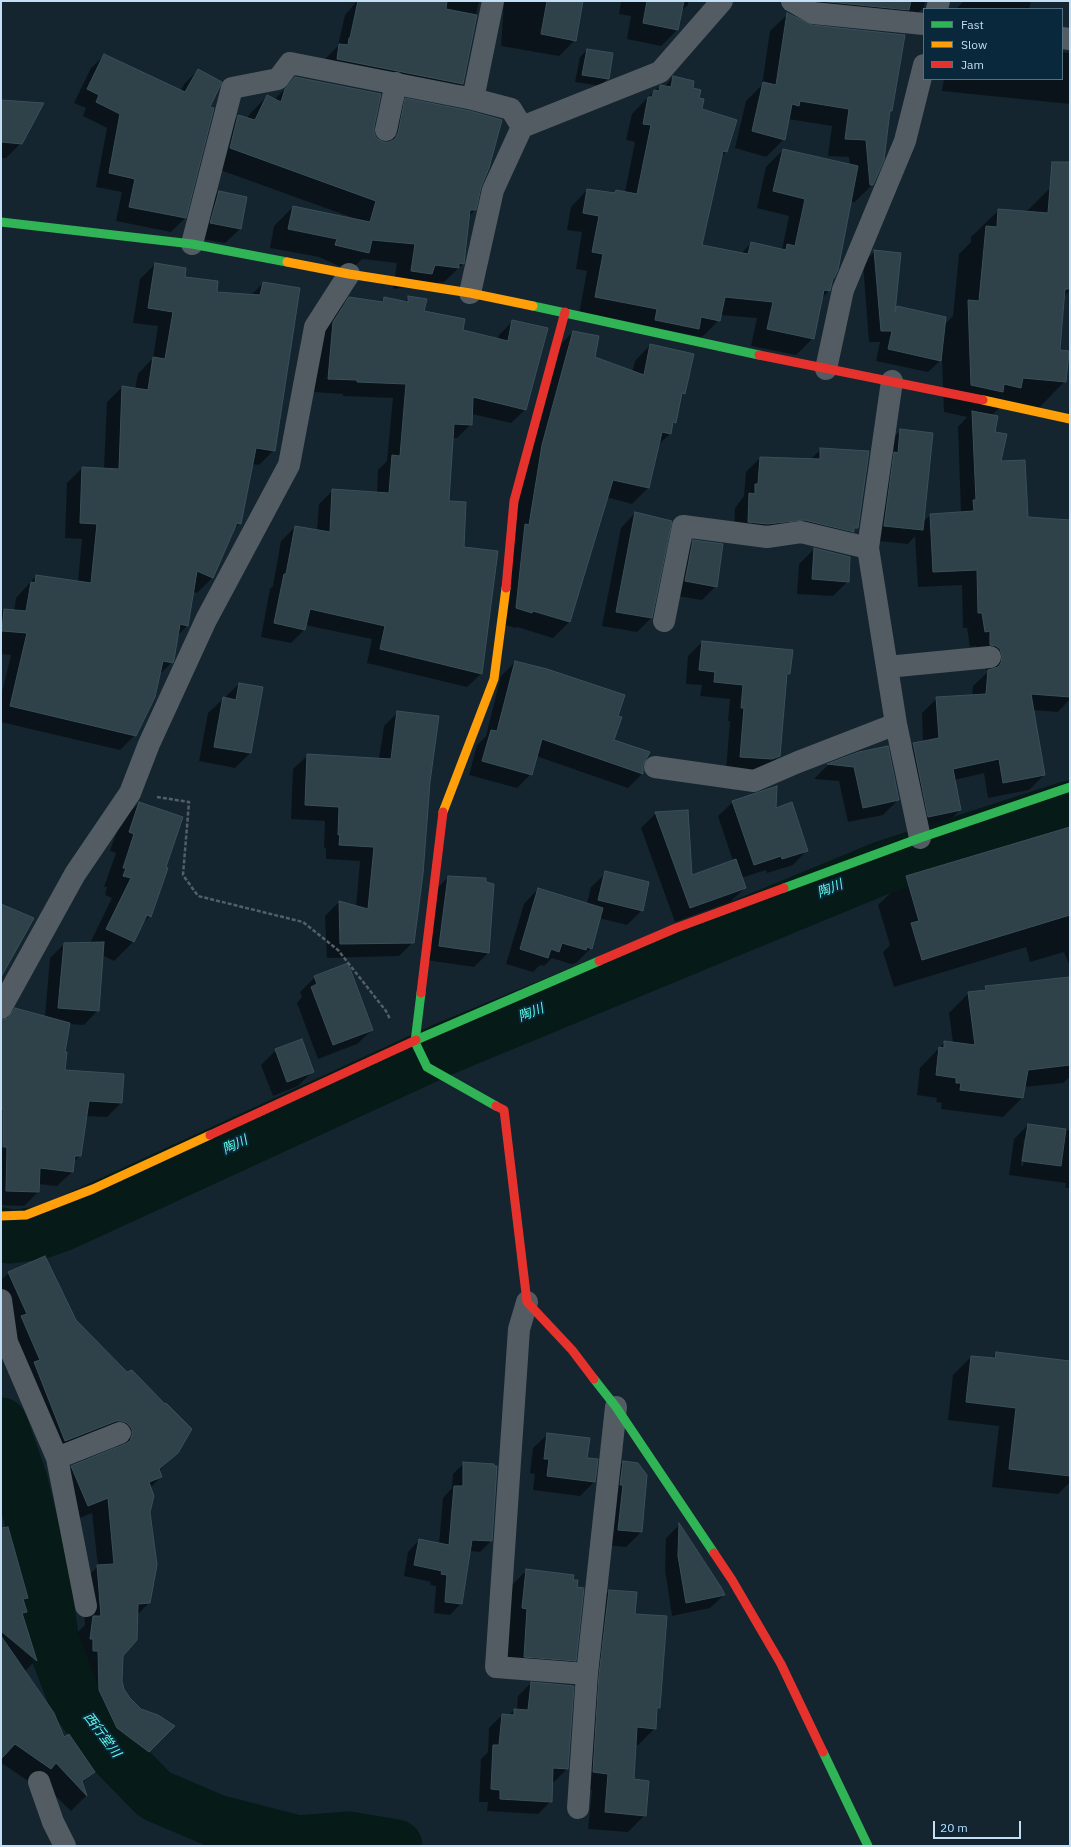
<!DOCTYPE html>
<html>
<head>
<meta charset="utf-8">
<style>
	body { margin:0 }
	#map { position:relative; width:1071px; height:1847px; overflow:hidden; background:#142530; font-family:"IBM Plex Sans",sans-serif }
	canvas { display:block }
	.frame { position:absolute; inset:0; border:2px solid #c3dff5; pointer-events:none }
	.legend { position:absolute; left:923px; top:8px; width:140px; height:72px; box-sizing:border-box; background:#09283b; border:1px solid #537185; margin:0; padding:5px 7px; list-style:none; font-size:12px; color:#c3dff5 }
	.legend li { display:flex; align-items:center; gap:8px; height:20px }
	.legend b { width:20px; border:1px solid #537185 }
	.scale { position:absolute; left:933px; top:1821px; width:88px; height:18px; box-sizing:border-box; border:2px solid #c3dff5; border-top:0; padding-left:5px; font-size:12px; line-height:14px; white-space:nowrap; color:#c3dff5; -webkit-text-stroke:3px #09283b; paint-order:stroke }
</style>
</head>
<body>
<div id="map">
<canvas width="1071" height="1847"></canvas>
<div class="frame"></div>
<ul class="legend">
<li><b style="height:5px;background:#30b455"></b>Fast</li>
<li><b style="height:5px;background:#ff9f0a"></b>Slow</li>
<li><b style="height:5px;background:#e5322d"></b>Jam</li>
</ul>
<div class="scale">20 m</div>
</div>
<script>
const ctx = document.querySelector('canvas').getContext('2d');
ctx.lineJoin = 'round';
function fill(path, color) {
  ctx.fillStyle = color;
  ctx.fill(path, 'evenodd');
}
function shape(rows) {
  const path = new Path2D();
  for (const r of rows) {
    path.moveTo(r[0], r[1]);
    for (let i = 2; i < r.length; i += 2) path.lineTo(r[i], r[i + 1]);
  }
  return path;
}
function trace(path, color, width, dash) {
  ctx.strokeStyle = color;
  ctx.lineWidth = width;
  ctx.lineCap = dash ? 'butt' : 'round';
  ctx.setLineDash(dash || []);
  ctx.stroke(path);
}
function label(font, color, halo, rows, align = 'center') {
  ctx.font = font + ' "IBM Plex Sans","Noto Sans JP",sans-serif';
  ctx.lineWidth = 4;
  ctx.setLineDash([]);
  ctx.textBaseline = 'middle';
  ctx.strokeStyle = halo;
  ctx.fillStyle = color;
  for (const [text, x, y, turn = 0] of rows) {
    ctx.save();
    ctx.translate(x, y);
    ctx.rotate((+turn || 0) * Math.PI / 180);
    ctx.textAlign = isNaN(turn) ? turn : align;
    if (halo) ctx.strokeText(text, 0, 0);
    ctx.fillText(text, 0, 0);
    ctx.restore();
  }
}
fill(shape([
	[357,1,479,1,462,84,448,98,325,59,338,46,345,15],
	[504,1,582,1,575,40,559,56,501,46],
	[621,1,688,1,688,5,680,12,677,30,661,46,627,39,631,16,619,14],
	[783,1,925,1,924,7,912,19],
	[964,1,1031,1,1029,9,956,9],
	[788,14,891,110,889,113,872,185,855,202,852,202,852,196,833,278,829,291,821,299,813,338,796,355,751,346,757,318,720,315,719,320,702,337,579,314,587,271,576,269,582,232,567,230,571,207,587,190,613,194,617,191,625,192,635,142,626,140,632,114,654,91,661,86,664,87,673,77,692,89,701,109,726,152,721,157,701,246,741,254,751,243,782,250,789,216,757,208,766,167,783,150,850,165,849,157,828,156,832,126,788,119,784,139,766,157,735,148,746,101,762,85,770,31],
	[587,50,608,78,601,86,575,82,580,57],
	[1062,52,1070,53,1070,104,942,91,944,79,1062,79],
	[105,55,180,91,185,83,198,70,208,107,213,109,185,218,171,232,116,221,122,192,96,187,107,128,83,116,86,108,74,103,91,68],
	[296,78,373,127,373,134,377,140,382,142,387,118,406,100,480,187,475,210,469,216,463,264,444,282,393,289,397,263,362,259,350,271,319,257,270,248,274,226,293,207,356,219,212,167,220,135,238,116,247,119,249,115,267,96,274,100],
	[1,101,21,143,6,158,1,158],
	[1051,187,1070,189,1070,290,1064,297,1059,351,1065,381,1038,409,1002,405,991,416,999,462,1027,518,1070,521,1070,699,1058,712,1033,710,1044,775,1029,790,988,798,984,773,954,780,960,810,945,825,913,832,898,759,913,744,923,742,922,713,937,698,972,696,973,686,988,672,985,665,975,660,976,646,970,647,967,628,963,628,962,585,918,587,915,536,908,544,870,540,886,445,901,430,923,522,930,515,961,513,958,427,967,417,944,412,942,359,928,372,876,361,880,342,869,342,863,263,875,251,895,309,897,307,944,325,953,316,959,254,971,242,971,237,999,210,1026,212],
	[219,192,240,229,225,243,196,238,204,207],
	[155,264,216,293,250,296,263,283,274,450,259,465,252,464,240,523,233,530,212,578,197,593,193,591,188,625,177,636,172,662,159,675,135,735,120,750,1,722,1,696,11,655,1,654,1,610,14,611,16,598,36,576,78,582,82,539,65,538,67,483,82,468,104,469,107,402,122,387,135,389,138,374,153,358,158,326,133,323,140,279],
	[409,297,423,312,462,331,498,339,499,335,513,321,525,410,511,423,472,414,471,424,457,438,452,438,447,502,463,548,481,674,467,687,367,663,372,639,305,625,305,629,291,643,261,637,270,589,273,586,281,541,295,527,317,531,319,504,333,490,377,493,378,470,387,461,393,398,343,396,343,394,314,392,320,336,335,312,349,298,379,303,384,298,404,302],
	[573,332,594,357,632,372,635,361,650,345,684,393,680,397,675,422,671,426,670,434,658,445,648,488,632,504,606,497,569,622,553,638,517,627,516,628,501,624,509,541,557,348],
	[821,449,857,527,839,546,734,536,735,508,744,496,746,472,760,458,810,460],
	[635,513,671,522,651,618,637,632,602,626,621,528],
	[693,541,716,586,702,600,671,595,680,555],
	[814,549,848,581,833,596,797,594,799,564],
	[702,642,789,674,786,677,779,756,765,770,726,770,730,721,728,721,730,699,700,696,702,685,686,684,688,656],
	[515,662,617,717,613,741,642,765,642,774,628,788,536,756,531,774,517,788,469,775,477,745,486,736,501,676],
	[239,684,261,688,250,753,235,768,199,761,208,713],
	[398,712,429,782,413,942,399,956,327,958,325,916,339,902,356,907,360,861,326,859,326,848,324,848,325,821,291,819,293,769,308,755,379,759,384,726],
	[859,753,898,800,883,815,848,822,839,781,814,779,828,765],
	[733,802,774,809,807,850,793,865,767,873,766,870,741,878,745,888,730,902,675,922,641,828,656,813,691,877,733,861,718,816],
	[139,803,164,868,150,916,140,926,133,942,114,961,102,955,98,1010,84,1025,69,1024,63,1063,64,1071,121,1103,107,1117,86,1116,80,1156,73,1162,72,1172,57,1186,38,1184,38,1192,24,1206,1,1205,1,1021,4,1021,16,1009,45,1017,50,958,64,944,90,943,112,898,105,895,107,887,104,887,116,853,110,851,120,822],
	[1070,828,1070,967,1064,952,1030,962,1026,947,894,987,883,952,890,945,878,905,907,877],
	[606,873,642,910,627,925,599,918,591,948,576,963,571,964,552,958,544,966,540,965,533,972,506,964,524,904,538,889,587,904,591,887],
	[448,877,493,884,488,953,474,967,426,960,434,891],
	[315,977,372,1030,357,1044,318,1059,297,1003,302,997,300,992],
	[1070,978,1070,1077,1063,1083,1024,1087,1022,1098,1003,1117,941,1109,942,1103,936,1102,937,1098,917,1095,920,1068,945,1042,953,1043,949,1013,969,993,981,992,986,987],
	[276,1050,313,1071,298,1086,273,1096,261,1065],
	[1028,1125,1070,1130,1070,1188,1065,1188,1066,1183,1009,1175,1014,1139],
	[1024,1139,1026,1139,1023,1166,1021,1166],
	[9,1273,75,1321,177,1453,159,1471,161,1477,150,1488,149,1603,137,1615,122,1656,121,1681,123,1690,129,1699,141,1710,173,1727,133,1767,102,1744,84,1706,82,1666,77,1666,78,1654,75,1654,77,1633,85,1625,82,1582,98,1566,92,1513,72,1521,56,1482,72,1467,117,1449,116,1445,50,1456,1,1306,1,1280],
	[996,1353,1070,1362,1070,1482,1058,1494,992,1487,999,1426,948,1420,953,1375,971,1357,991,1359],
	[548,1434,586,1459,594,1482,580,1496,533,1490,535,1474,530,1473,533,1448],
	[623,1462,641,1532,626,1547,604,1545,608,1477],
	[464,1463,491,1541,480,1552,470,1551,461,1603,450,1615,434,1613,436,1586,430,1585,431,1582,404,1576,408,1552,419,1540,439,1544,443,1498,452,1488,453,1474],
	[679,1525,721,1587,724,1595,710,1608,672,1616,665,1570,666,1538],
	[1,1551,27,1597,22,1602,25,1611,22,1615,36,1660,24,1672,64,1738,94,1772,82,1783,87,1795,71,1811,39,1780,34,1785,3,1764,1,1765],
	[527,1570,575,1660,553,1682,502,1678,505,1592],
	[609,1591,634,1615,659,1708,656,1711,655,1728,638,1745,635,1745,633,1780,645,1815,628,1832,588,1829,592,1790,577,1789,592,1608],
	[531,1683,573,1686,567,1769,554,1782,552,1782,551,1801,538,1814,487,1811,488,1802,479,1802,481,1759,488,1752,489,1728,502,1715,508,1716,514,1710,517,1710,518,1696]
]), '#0007');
trace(shape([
	[1,1234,10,1237,39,1233,62,1225,444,1049,884,867,1070,807],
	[1,1424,21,1480,41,1562,53,1642,75,1700,115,1754,155,1795,216,1821,298,1842,348,1838,396,1846]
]), '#061a17', 53);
const building = shape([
	[358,1,447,1,446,9,477,15,463,84,337,59,339,44,348,45,349,38,350,38,358,1],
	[547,1,583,1,576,41,541,34,547,1],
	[647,1,684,1,678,30,643,23,647,1],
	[819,1,911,1,909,10,819,1],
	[787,13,812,25,905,35,892,111,890,111,884,160,873,185,870,185,866,140,845,139,849,109,800,101,799,106,792,104,785,140,752,131,763,82,776,85,787,13],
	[587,49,613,53,609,79,582,75,587,49],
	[104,54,185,92,198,69,222,82,210,107,214,108,186,218,129,207,135,179,109,173,120,114,96,102,99,95,87,89,104,54],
	[673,76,694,81,693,88,701,90,699,98,704,99,702,109,737,120,727,152,723,151,702,245,748,254,751,242,786,250,787,244,795,246,805,199,773,191,783,149,858,166,838,270,834,278,833,278,830,291,824,290,814,339,767,329,773,302,725,297,720,321,701,317,699,329,655,320,657,309,595,297,603,254,592,252,599,216,583,213,587,189,615,193,616,190,637,194,651,125,643,124,648,97,652,97,654,90,659,91,660,85,671,87,673,76],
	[295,77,381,94,374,127,374,133,377,139,384,142,389,142,395,139,398,133,405,98,470,111,502,120,489,168,481,187,476,210,470,210,464,264,459,263,459,268,435,265,432,274,411,271,415,244,372,240,369,253,335,245,337,239,288,229,293,206,370,222,376,201,230,148,238,115,255,120,267,95,281,102,285,89,295,77],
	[1,100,44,103,22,144,1,142,1,100],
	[1052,162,1070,162,1070,289,1065,289,1060,350,1069,351,1066,382,1023,378,1021,388,1004,384,1003,392,971,385,968,300,979,301,986,226,997,227,998,209,1048,213,1052,162],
	[219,191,247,197,241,229,210,223,219,191],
	[874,250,901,253,895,312,897,306,946,317,941,361,888,349,892,331,881,331,874,250],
	[155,263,186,268,185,277,218,281,217,292,260,295,263,282,300,288,275,451,256,448,241,524,237,523,213,578,197,571,188,626,180,624,174,660,173,663,163,661,155,697,136,736,10,706,27,633,2,631,4,609,26,611,31,582,35,583,36,575,91,583,97,524,80,523,82,467,119,469,122,386,148,390,153,357,165,359,173,312,148,308,155,263],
	[408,296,427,299,424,311,465,319,463,330,508,341,512,320,548,328,526,410,473,397,472,425,454,424,449,501,466,502,464,547,498,551,482,674,380,649,385,626,310,609,305,630,274,623,284,574,286,574,295,526,330,532,332,489,389,493,392,455,400,456,406,384,357,382,357,380,328,379,333,322,349,297,383,302,384,297,408,302,408,296],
	[573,331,599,336,595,357,644,375,650,344,694,354,685,394,682,393,676,423,673,422,671,434,662,432,649,488,613,480,570,622,533,611,532,613,516,608,525,524,529,525,542,445,573,331],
	[972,411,998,416,995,432,1007,434,1001,461,1025,460,1028,517,1070,520,1070,697,1031,694,1045,775,1003,783,999,759,953,769,961,810,928,817,913,743,939,738,936,697,986,694,988,670,998,667,1001,663,1002,656,1000,649,996,646,990,645,990,631,985,632,982,613,978,613,977,570,933,572,930,514,974,511,973,500,976,500,972,411],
	[900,429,933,433,923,530,884,526,894,452,898,453,900,429],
	[820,448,869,451,858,528,854,528,854,532,804,520,767,524,748,522,749,493,755,494,755,484,758,484,760,457,820,459,820,448],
	[635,512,672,521,652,618,616,612,635,512],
	[693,540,723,544,717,587,685,581,693,540],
	[814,548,850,557,849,582,812,579,814,548],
	[702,641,793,650,790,674,787,674,780,756,772,759,740,757,744,708,741,708,743,685,714,682,715,672,699,670,702,641],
	[515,661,547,669,625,695,618,716,622,717,614,740,650,752,643,765,643,774,542,739,532,775,482,761,491,730,497,731,515,661],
	[239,683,263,687,251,753,214,747,223,697,236,700,239,683],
	[397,711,439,716,430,782,423,874,414,943,340,944,339,901,368,909,374,847,339,845,340,834,338,835,339,807,305,805,307,754,391,759,397,711],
	[888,746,899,800,863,808,854,767,827,764,859,752,888,746],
	[777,786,776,808,792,802,808,851,782,859,781,856,754,865,732,801,777,786],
	[139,802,183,817,166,867,168,868,151,917,147,915,134,942,106,929,131,878,123,876,126,868,123,868,134,834,129,832,139,802],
	[688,810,692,875,736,859,746,888,690,908,655,812,688,810],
	[1070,827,1070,915,922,960,911,923,919,921,906,876,1070,827],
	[605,871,649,882,643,911,598,900,605,871],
	[448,876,486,878,486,882,494,884,489,953,439,946,448,876],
	[538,888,603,908,592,949,587,947,586,950,562,943,559,952,551,949,548,958,520,949,538,888],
	[1,904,34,918,1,977,1,904],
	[104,942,99,1011,58,1008,64,943,104,942],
	[348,963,373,1030,333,1045,311,987,317,984,314,976,348,963],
	[1070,977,1070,1065,1028,1070,1023,1098,960,1090,961,1083,956,1083,956,1078,936,1075,939,1047,944,1048,944,1041,975,1045,968,992,986,990,985,986,1070,977],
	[15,1008,70,1023,65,1052,67,1052,65,1070,124,1074,122,1103,89,1101,81,1156,75,1156,73,1172,40,1168,39,1192,6,1191,7,1147,3,1147,3,1109,1,1109,1,1020,8,1018,15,1008],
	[302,1039,314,1072,287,1082,275,1049,302,1039],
	[1028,1124,1066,1129,1061,1166,1022,1161,1028,1124],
	[45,1256,76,1320,127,1372,132,1370,165,1404,166,1403,192,1429,178,1453,159,1469,162,1477,149,1482,154,1496,150,1512,157,1565,150,1603,138,1604,137,1640,123,1656,122,1681,124,1689,130,1698,141,1709,158,1715,175,1726,149,1752,117,1728,99,1690,98,1651,93,1651,93,1639,90,1639,93,1616,101,1616,97,1565,114,1564,108,1498,88,1506,71,1466,125,1444,130,1441,132,1435,132,1429,127,1423,122,1421,116,1421,65,1441,34,1362,40,1360,21,1316,27,1314,8,1272,45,1256],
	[996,1352,1070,1361,1070,1476,1009,1469,1016,1408,966,1402,971,1356,995,1358,996,1352],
	[547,1433,590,1438,587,1458,598,1459,595,1482,547,1476,549,1459,544,1459,547,1433],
	[623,1461,638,1463,647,1475,642,1532,618,1530,623,1485,620,1485,623,1461],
	[463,1462,494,1464,494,1466,497,1466,492,1541,472,1540,462,1604,445,1602,447,1575,441,1574,442,1571,414,1565,419,1539,449,1545,454,1486,463,1486,463,1462],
	[679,1523,721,1587,725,1595,686,1603,678,1556,679,1523],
	[8,1527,28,1598,23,1599,27,1612,22,1613,37,1661,1,1631,1,1528,8,1527],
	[526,1569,574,1575,573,1580,578,1580,577,1587,584,1588,576,1661,524,1657,527,1609,522,1608,526,1569],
	[609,1590,637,1592,635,1614,667,1616,660,1708,657,1708,656,1729,637,1727,634,1779,649,1781,646,1816,605,1812,608,1774,593,1772,599,1675,609,1590],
	[1,1636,54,1713,64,1737,69,1734,95,1772,82,1781,87,1796,56,1763,51,1769,15,1744,1,1759,1,1636],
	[531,1682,574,1686,568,1769,553,1768,552,1802,500,1799,500,1790,491,1789,493,1745,499,1745,502,1714,514,1715,514,1709,528,1710,531,1682]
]);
fill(building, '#2f4149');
trace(building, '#39505a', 1);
trace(shape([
	[157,797,189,802,183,875,198,896,303,922,338,950,386,1011,390,1019]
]), '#545e66', 2.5, [4, 2]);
trace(shape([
	[792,1,813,13,924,24],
	[937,9,939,1],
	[1062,38,1070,39],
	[473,99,493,1],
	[386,130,396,83],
	[192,244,232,88,278,79,290,63,473,99,511,109,522,127],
	[470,293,493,190,522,127,660,72,722,1],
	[826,369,843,290,905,141,924,65],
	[892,381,868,548,896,724,920,838],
	[664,621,683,526,767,537,801,532,868,548],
	[887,667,990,657],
	[655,767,754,781,798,762,896,724],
	[1,1008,75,874,130,793,149,744,206,620,289,465,315,327,349,274],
	[1,1300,7,1342,57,1458,86,1606],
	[527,1302,519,1329,496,1667,587,1674,616,1407],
	[57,1458,120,1433],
	[39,1782,53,1822,65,1846],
	[578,1808,587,1674]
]), '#535c63', 22);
trace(shape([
	[1,222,192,244,287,262],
	[533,306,759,355],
	[784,888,920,838,1070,787],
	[421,993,415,1042,427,1067,496,1106],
	[416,1040,599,961],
	[594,1379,616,1407,714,1553],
	[823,1752,868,1846]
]), '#30b455', 9);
trace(shape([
	[287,262,349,274,470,293,533,306],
	[983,400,1070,419],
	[443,812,494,679,506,588],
	[1,1216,26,1215,93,1189,210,1135]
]), '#ff9f0a', 9);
trace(shape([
	[759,355,983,400],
	[506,588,514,501,565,312],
	[599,961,676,928,784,888],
	[421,993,443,812],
	[496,1106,504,1110,527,1302,572,1350,594,1379],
	[210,1135,416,1040],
	[714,1553,732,1580,781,1664,823,1752]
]), '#e5322d', 9);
label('italic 13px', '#60fce4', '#09283b', [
	["陶川",830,889,-22],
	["陶川",531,1013,-22],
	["陶川",235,1145,-25],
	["西行堂川",102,1735,53]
]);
</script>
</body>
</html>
